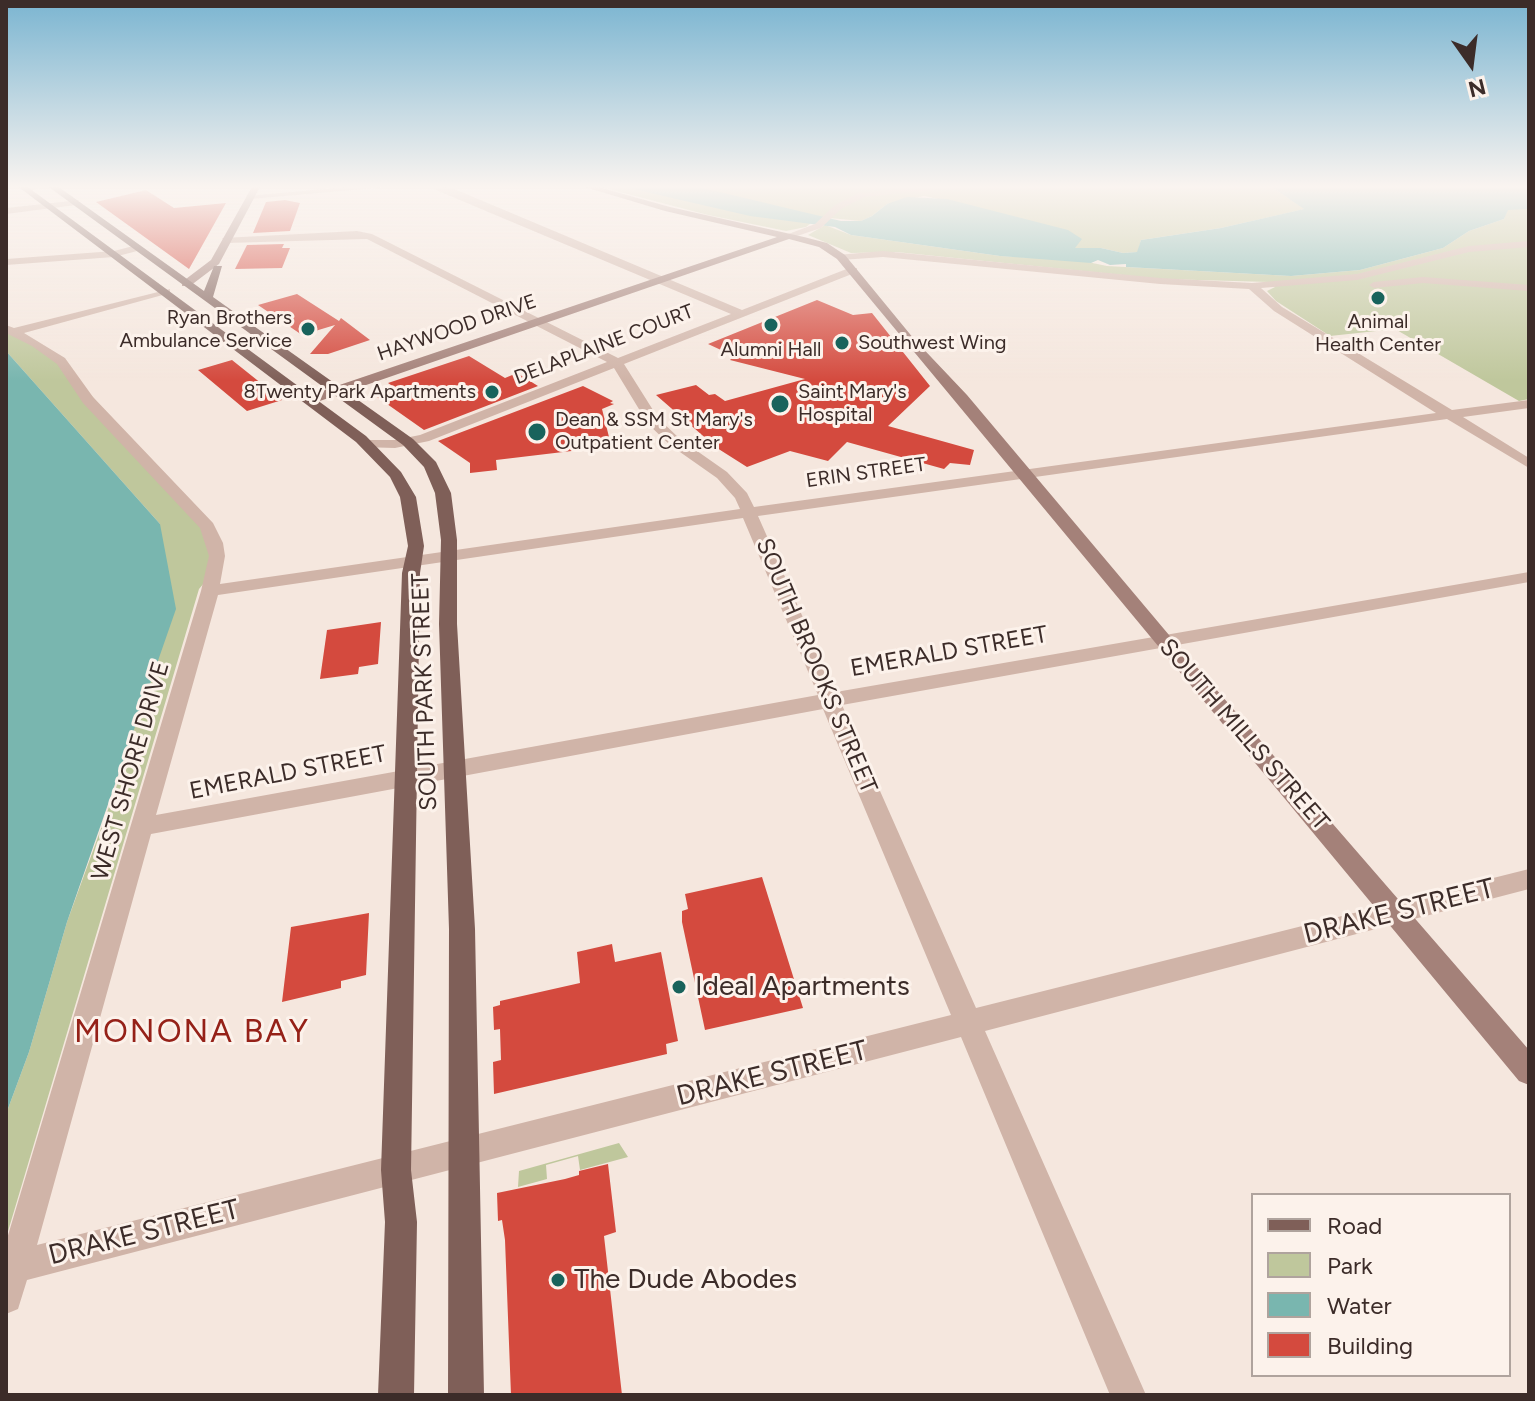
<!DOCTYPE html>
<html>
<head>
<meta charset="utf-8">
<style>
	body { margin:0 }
	#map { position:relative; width:1535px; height:1401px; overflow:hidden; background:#f5e7de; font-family:Figtree,sans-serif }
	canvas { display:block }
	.frame { position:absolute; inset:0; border:8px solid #3c2c29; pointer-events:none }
	.legend { position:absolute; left:1251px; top:1193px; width:260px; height:184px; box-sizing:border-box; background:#fcf2eb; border:2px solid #afa39d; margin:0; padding:10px 14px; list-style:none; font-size:24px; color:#3c2c29 }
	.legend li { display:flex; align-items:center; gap:16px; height:40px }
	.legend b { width:40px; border:2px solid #afa39d }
	.north { position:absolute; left:1431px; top:24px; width:80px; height:80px; -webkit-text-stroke:6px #fcf2eb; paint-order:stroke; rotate:166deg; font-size:22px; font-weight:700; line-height:32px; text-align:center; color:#3c2c29 }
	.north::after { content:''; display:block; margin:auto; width:28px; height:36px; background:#3c2c29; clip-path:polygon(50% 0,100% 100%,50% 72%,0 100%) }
</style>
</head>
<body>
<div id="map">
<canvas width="1535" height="1401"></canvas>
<div class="frame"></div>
<ul class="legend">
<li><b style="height:10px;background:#7f5f58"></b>Road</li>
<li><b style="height:22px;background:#bfc79c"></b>Park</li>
<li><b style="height:22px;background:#79b6af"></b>Water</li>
<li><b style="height:22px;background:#d44a3e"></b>Building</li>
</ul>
<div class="north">N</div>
</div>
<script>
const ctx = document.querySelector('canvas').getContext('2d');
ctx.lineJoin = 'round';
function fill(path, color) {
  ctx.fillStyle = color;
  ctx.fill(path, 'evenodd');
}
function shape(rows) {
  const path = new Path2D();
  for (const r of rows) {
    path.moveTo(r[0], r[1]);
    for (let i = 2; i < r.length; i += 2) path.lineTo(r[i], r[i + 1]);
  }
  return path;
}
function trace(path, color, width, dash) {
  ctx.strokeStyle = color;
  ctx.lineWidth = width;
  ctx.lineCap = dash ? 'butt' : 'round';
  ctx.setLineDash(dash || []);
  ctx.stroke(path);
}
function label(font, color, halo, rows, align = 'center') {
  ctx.font = font + ' Figtree,sans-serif';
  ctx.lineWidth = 6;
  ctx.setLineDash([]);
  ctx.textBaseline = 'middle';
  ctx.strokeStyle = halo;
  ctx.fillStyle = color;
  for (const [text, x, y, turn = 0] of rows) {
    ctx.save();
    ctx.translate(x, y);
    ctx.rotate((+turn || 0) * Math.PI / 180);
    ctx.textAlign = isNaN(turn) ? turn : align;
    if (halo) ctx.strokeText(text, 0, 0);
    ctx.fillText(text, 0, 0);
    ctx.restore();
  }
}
fill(shape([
	[593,185,1269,185,1305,209,1221,228,1141,240,1138,252,1123,253,1101,248,1074,248,967,205,924,196,887,204,872,216,861,221,819,217,806,227,786,231,708,215],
	[1507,209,1529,209,1529,399,1519,401,1395,329,1330,336,1276,301,1267,291,1275,287,1269,282,1162,279,896,252,851,253,808,235,825,225,851,235,1000,256,1078,260,1107,266,1291,276,1360,270,1443,248,1469,231,1504,219],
	[6,329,61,361,201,520,216,569,199,589,6,1238,6,1114,29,1052,67,922,129,752,160,524,6,351],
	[619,1143,628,1157,580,1170,578,1156,546,1165,547,1179,518,1187,519,1171]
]), '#bfc79c');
fill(shape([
	[616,185,690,185,841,221,861,221,872,216,887,204,907,197,947,199,1068,230,1082,239,1075,248,1101,248,1123,253,1137,252,1141,240,1221,228,1304,209,1269,185,1529,185,1529,209,1508,210,1504,219,1469,231,1443,248,1360,270,1291,276,1126,267,1126,264,1110,265,1098,260,1091,263,1000,256,851,235,835,227,750,216],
	[6,351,160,524,176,609,67,922,29,1052,6,1114]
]), '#79b6af');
fill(shape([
	[146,190,174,208,226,203,189,269,96,202],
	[285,200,300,203,290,231,253,233,266,202],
	[284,244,282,248,290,248,282,268,235,269,247,245],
	[297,294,339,321,341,318,370,340,328,354,310,354,335,325,302,335,258,305],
	[817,300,853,315,872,313,930,386,888,426,974,450,970,465,950,463,944,469,847,442,828,461,790,451,747,467,717,448,656,395,696,385,709,395,715,394,725,401,805,379,730,360,734,356,708,344],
	[469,356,505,378,517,373,538,386,424,430,370,392,391,385,388,383],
	[232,360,282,400,247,411,198,370],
	[583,386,613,401,610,403,614,404,602,409,609,437,603,438,605,447,496,460,497,470,470,473,470,463,438,441],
	[381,622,378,664,359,667,358,674,320,679,327,630],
	[762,877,803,1008,705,1030,682,922,682,911,688,909,685,894],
	[369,913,366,975,341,981,341,988,282,1002,291,927],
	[612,944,615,962,661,952,678,1041,666,1044,667,1054,494,1094,493,1062,501,1060,500,1029,494,1030,493,1007,500,1005,500,1001,580,983,577,952],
	[608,1164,616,1232,604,1236,622,1395,511,1395,505,1240,502,1220,498,1221,497,1193,565,1179,579,1175,579,1171]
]), '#d44a3e');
fill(shape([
	[33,185,50,185,26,192,22,189,33,185],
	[369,185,409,185,251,199,247,196,369,185],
	[424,185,452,188,742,310,849,268,857,268,857,272,624,364,658,418,680,439,727,472,747,493,754,507,1436,413,1274,311,1249,289,1160,284,883,257,841,260,837,259,837,255,883,251,1160,278,1252,283,1357,274,1469,246,1529,241,1529,247,1469,252,1357,280,1261,288,1282,307,1452,410,1529,400,1529,408,1463,417,1529,458,1529,468,1447,419,758,516,836,692,1529,572,1529,582,842,705,976,1008,1529,869,1529,889,985,1031,1146,1395,1110,1395,961,1037,27,1280,18,1309,6,1314,6,1242,201,591,209,556,200,528,83,403,57,364,32,346,6,333,6,325,14,328,170,289,170,293,24,333,65,358,93,397,213,523,223,543,225,556,220,584,740,509,735,498,717,478,670,445,648,424,614,368,429,441,395,448,361,447,361,441,366,440,395,440,420,435,607,362,367,239,226,243,222,238,357,231,372,234,618,358,731,314,424,185],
	[743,518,818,695,156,815,218,595,743,518],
	[823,709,951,1015,37,1245,151,834,823,709],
	[939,185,983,185,864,197,841,209,821,228,788,239,783,236,815,224,835,205,859,193,939,185],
	[79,200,76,205,6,214,6,208,79,200],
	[137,245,142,248,141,250,114,257,6,265,6,259,114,251,137,245],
	[1423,277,1529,285,1529,291,1423,283,1374,288,1369,285,1374,282,1423,277]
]), '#d0b4a8');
fill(shape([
	[253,185,261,185,219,264,190,286,182,286,182,282,211,260,253,185],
	[578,185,591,185,670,207,804,237,827,243,845,255,914,339,967,395,1169,635,1529,1050,1529,1085,1519,1081,837,259,819,247,789,239,314,403,304,403,304,397,777,237,665,211,578,185]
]), '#a48179');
fill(shape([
	[16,185,25,185,366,436,401,472,416,497,424,546,420,573,411,1170,417,1222,414,1395,378,1395,385,1222,381,1170,402,573,408,546,400,497,390,477,356,442,16,185],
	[46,185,56,185,204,291,214,266,222,266,213,297,413,439,436,462,451,493,457,540,457,624,475,929,484,1395,448,1395,449,929,439,624,441,540,435,493,424,467,403,445,46,185]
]), '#7f5f58');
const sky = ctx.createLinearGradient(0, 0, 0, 381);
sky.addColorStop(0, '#7bb5d1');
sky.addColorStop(0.49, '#faf4f0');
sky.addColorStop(1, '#faf4f000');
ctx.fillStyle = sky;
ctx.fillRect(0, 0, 1535, 381);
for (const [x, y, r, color] of [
	[1378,298,8,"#19635c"],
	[771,325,8,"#19635c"],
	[308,329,8,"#19635c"],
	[842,343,8,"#19635c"],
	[492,392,8,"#19635c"],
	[780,404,10,"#19635c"],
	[537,432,10,"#19635c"],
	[679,987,8,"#19635c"],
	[558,1280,8,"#19635c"]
]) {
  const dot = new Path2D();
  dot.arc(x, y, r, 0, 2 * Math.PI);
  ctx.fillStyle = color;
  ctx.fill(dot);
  trace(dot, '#fcf2eb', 3);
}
label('20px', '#3c2c29', '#fcf2eb', [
	["Ryan Brothers",292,318,"right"],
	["Ambulance Service",292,341,"right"],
	["Animal",1378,322,"center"],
	["Health Center",1378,345,"center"],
	["Southwest Wing",858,343],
	["Alumni Hall",771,350,"center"],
	["8Twenty Park Apartments",476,392,"right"],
	["Saint Mary's",798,392],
	["Hospital",798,415],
	["Dean & SSM St Mary's",555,420],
	["Outpatient Center",555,443]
], 'left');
label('20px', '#3c2c29', '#fcf2eb', [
	["HAYWOOD DRIVE",457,328,-19],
	["DELAPLAINE COURT",604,345,-21],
	["ERIN STREET",866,473,-8]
]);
label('24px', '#3c2c29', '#fcf2eb', [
	["EMERALD STREET",949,652,-10],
	["SOUTH BROOKS STREET",816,666,67],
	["SOUTH PARK STREET",425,692,-92],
	["SOUTH MILLS STREET",1244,735,49],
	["WEST SHORE DRIVE",131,771,-74],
	["EMERALD STREET",288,773,-11]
]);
label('28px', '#3c2c29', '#fcf2eb', [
	["DRAKE STREET",1399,912,-14],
	["DRAKE STREET",772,1074,-14],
	["DRAKE STREET",144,1233,-14]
]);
label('28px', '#3c2c29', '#fcf2eb', [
	["Ideal Apartments",695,987],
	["The Dude Abodes",574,1280]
], 'left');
ctx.letterSpacing = '2px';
label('32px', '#952118', '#fcf2eb', [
	["MONONA BAY",192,1033]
]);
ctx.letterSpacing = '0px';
</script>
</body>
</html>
